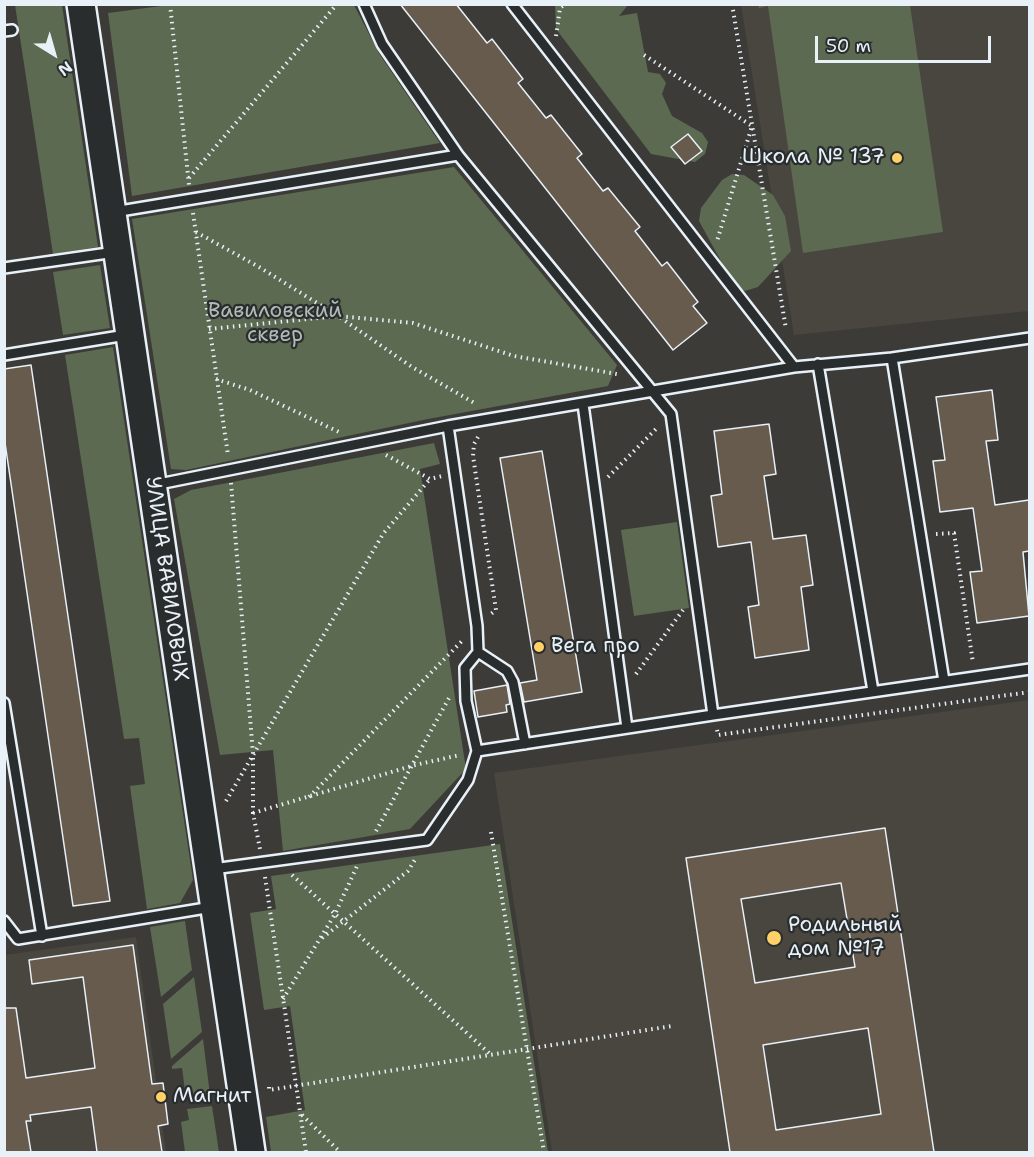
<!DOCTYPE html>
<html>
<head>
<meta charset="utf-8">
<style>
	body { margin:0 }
	#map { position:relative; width:1034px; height:1157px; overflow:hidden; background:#3c3b38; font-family:"Shantell Sans",sans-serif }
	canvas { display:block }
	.frame { position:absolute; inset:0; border:6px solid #e8f1f8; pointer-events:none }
	.north { position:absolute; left:24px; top:24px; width:60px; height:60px; -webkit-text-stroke:4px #2a2d2e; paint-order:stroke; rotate:143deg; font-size:16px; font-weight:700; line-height:24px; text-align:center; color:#e8f1f8 }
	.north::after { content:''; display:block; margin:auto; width:21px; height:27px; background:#e8f1f8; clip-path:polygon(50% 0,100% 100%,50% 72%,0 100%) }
	.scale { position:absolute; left:815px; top:36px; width:176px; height:27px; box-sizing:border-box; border:3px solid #e8f1f8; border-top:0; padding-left:8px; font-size:18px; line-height:21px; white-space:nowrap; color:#e8f1f8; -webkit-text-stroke:4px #2a2d2e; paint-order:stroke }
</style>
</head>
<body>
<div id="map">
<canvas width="1034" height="1157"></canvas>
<div class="frame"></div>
<div class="north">N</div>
<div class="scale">50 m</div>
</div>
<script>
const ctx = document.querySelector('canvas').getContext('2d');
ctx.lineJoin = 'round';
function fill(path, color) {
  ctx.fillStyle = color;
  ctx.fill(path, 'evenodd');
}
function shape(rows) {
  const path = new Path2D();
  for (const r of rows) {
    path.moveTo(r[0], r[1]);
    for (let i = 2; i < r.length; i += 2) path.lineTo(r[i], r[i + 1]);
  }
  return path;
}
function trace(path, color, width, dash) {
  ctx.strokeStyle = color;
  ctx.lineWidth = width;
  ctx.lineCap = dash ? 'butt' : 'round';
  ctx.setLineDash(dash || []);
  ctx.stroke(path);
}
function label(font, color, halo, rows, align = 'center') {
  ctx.font = font + ' "Shantell Sans",sans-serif';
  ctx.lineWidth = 4.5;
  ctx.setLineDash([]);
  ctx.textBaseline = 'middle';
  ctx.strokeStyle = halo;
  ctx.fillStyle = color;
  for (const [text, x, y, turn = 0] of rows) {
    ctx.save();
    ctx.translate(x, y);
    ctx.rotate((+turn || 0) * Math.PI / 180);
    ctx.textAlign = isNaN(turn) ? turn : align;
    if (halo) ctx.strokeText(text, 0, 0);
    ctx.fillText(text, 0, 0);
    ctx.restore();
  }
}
fill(shape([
	[741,5,1029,5,1029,311,794,335],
	[1029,700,1029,1152,552,1152,494,773],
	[136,937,166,1152,5,1152,4,955]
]), '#49453f');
fill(shape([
	[15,5,62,5,98,247,53,254],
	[169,5,354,5,380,55,440,143,132,196,108,13],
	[555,5,628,5,619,16,637,13,648,72,660,74,666,83,662,94,672,116,702,133,708,142,705,154,695,162,651,154,556,29],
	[758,5,910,5,943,232,803,253,768,6,759,8],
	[454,167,617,365,608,386,428,419,186,470,171,469,132,219],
	[732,174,744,175,773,195,785,216,791,251,758,287,745,291,734,285,699,221,701,208,722,180],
	[100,265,110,328,63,335,53,272],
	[113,347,193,880,180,903,147,909,130,786,145,784,139,738,124,739,65,355],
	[434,443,440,464,420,469,466,769,410,829,283,851,273,750,220,755,174,499,191,490],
	[677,522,689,608,634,616,621,530],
	[500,844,548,1152,271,1152,266,1117,305,1110,290,1006,264,1010,250,913,276,909,271,876],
	[185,921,192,970,161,997,150,927],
	[194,977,202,1032,171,1059,163,1004],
	[203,1039,210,1095,186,1098,182,1068,172,1069,172,1066],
	[212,1106,219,1152,185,1152,181,1122,189,1120,187,1109]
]), '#5c6a52');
const building = shape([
	[400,4,456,4,487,43,492,39,523,79,518,83,546,118,551,115,582,154,577,158,603,191,608,188,640,227,635,231,662,266,667,262,698,302,693,306,707,323,673,350,400,4],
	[688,134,702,151,685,164,671,147,688,134],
	[31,365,110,901,73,906,4,436,4,369,31,365],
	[992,390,998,440,986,441,995,505,1029,500,1029,551,1023,552,1029,616,977,623,970,572,982,571,973,508,940,512,933,461,945,460,936,397,992,390],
	[769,424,776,474,764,476,773,539,806,535,813,585,801,587,809,650,755,658,748,607,759,605,751,542,718,547,711,496,722,494,714,431,769,424],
	[542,451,582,692,524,702,520,683,537,680,500,458,542,451],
	[507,685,510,704,506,705,507,712,478,717,474,691,507,685],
	[885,828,934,1152,730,1152,686,858,885,828],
	[841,883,855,967,755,983,741,899,841,883],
	[868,1028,881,1114,776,1130,763,1045,868,1028],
	[133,945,152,1084,163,1083,168,1124,158,1126,162,1152,97,1152,91,1107,30,1115,31,1121,26,1121,31,1152,4,1152,4,1008,16,1008,26,1078,95,1068,83,977,32,984,29,960,133,945]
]);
fill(building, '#675b4e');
trace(building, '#e8f1f8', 1.5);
const lane = shape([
	[364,4,382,44,458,155,671,414,713,715,1030,669],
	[512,4,794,367],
	[4,31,12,30],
	[114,212,458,155],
	[4,268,115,252],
	[4,355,126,335],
	[892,358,944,681],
	[818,364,873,691],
	[583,404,627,728],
	[448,426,794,367,892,358,1030,338],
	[154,485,448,426,477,626,478,652,465,668,466,701,477,751,468,780,427,840,213,869],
	[478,652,507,671,513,682,525,744],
	[4,703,42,936],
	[477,751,713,715],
	[4,921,18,939,212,907]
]);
const secondary = shape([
	[81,4,251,1152]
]);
trace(lane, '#e8f1f8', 14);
trace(secondary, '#e8f1f8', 32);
trace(shape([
	[170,4,189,185],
	[732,4,786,329],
	[556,36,560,8,565,4],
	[644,55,752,126,717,241],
	[189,178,337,4],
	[193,213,228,455],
	[196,232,259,267,338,316,412,367,476,404],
	[209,329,338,316,413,323,514,356,617,374],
	[216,379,250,390,339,432],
	[478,437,474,444,473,456,496,610,491,614],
	[386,455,430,479,442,476],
	[608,477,658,427],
	[231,483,253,754,253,813,260,849],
	[936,534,954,533,973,663],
	[636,674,683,610],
	[717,730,718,735,1030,692],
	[309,797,462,641],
	[226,801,383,534,430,479],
	[253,813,415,765,460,755],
	[376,831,449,698],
	[491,832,544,1152],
	[292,875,489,1053],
	[265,877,306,1152],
	[322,938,408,871,416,858],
	[283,999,335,914,358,864],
	[269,1087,269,1090,672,1026],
	[302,1115,340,1152]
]), '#e8f1f8', 4, [1.5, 4.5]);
trace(lane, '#2a2d2e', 9);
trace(secondary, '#2a2d2e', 27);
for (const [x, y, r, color] of [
	[897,158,6,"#ffd166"],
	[539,647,6,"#ffd166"],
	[774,938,8,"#ffd166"],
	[161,1097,6,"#ffd166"]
]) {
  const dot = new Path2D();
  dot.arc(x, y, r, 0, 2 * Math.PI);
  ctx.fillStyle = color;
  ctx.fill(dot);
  trace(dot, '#2a2d2e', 2);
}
label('21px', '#e8f1f8', '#2a2d2e', [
	["Школа № 137",885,158,"right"],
	["Вега про",551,647],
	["Родильный",788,926],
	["дом №17",788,950],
	["Магнит",173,1097]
], 'left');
label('21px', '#b0bbb6', '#2a2d2e', [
	["Вавиловский",275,312],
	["сквер",275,336]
]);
label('21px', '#e8f1f8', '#2a2d2e', [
	["УЛИЦА ВАВИЛОВЫХ",166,579,82]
]);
</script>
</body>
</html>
